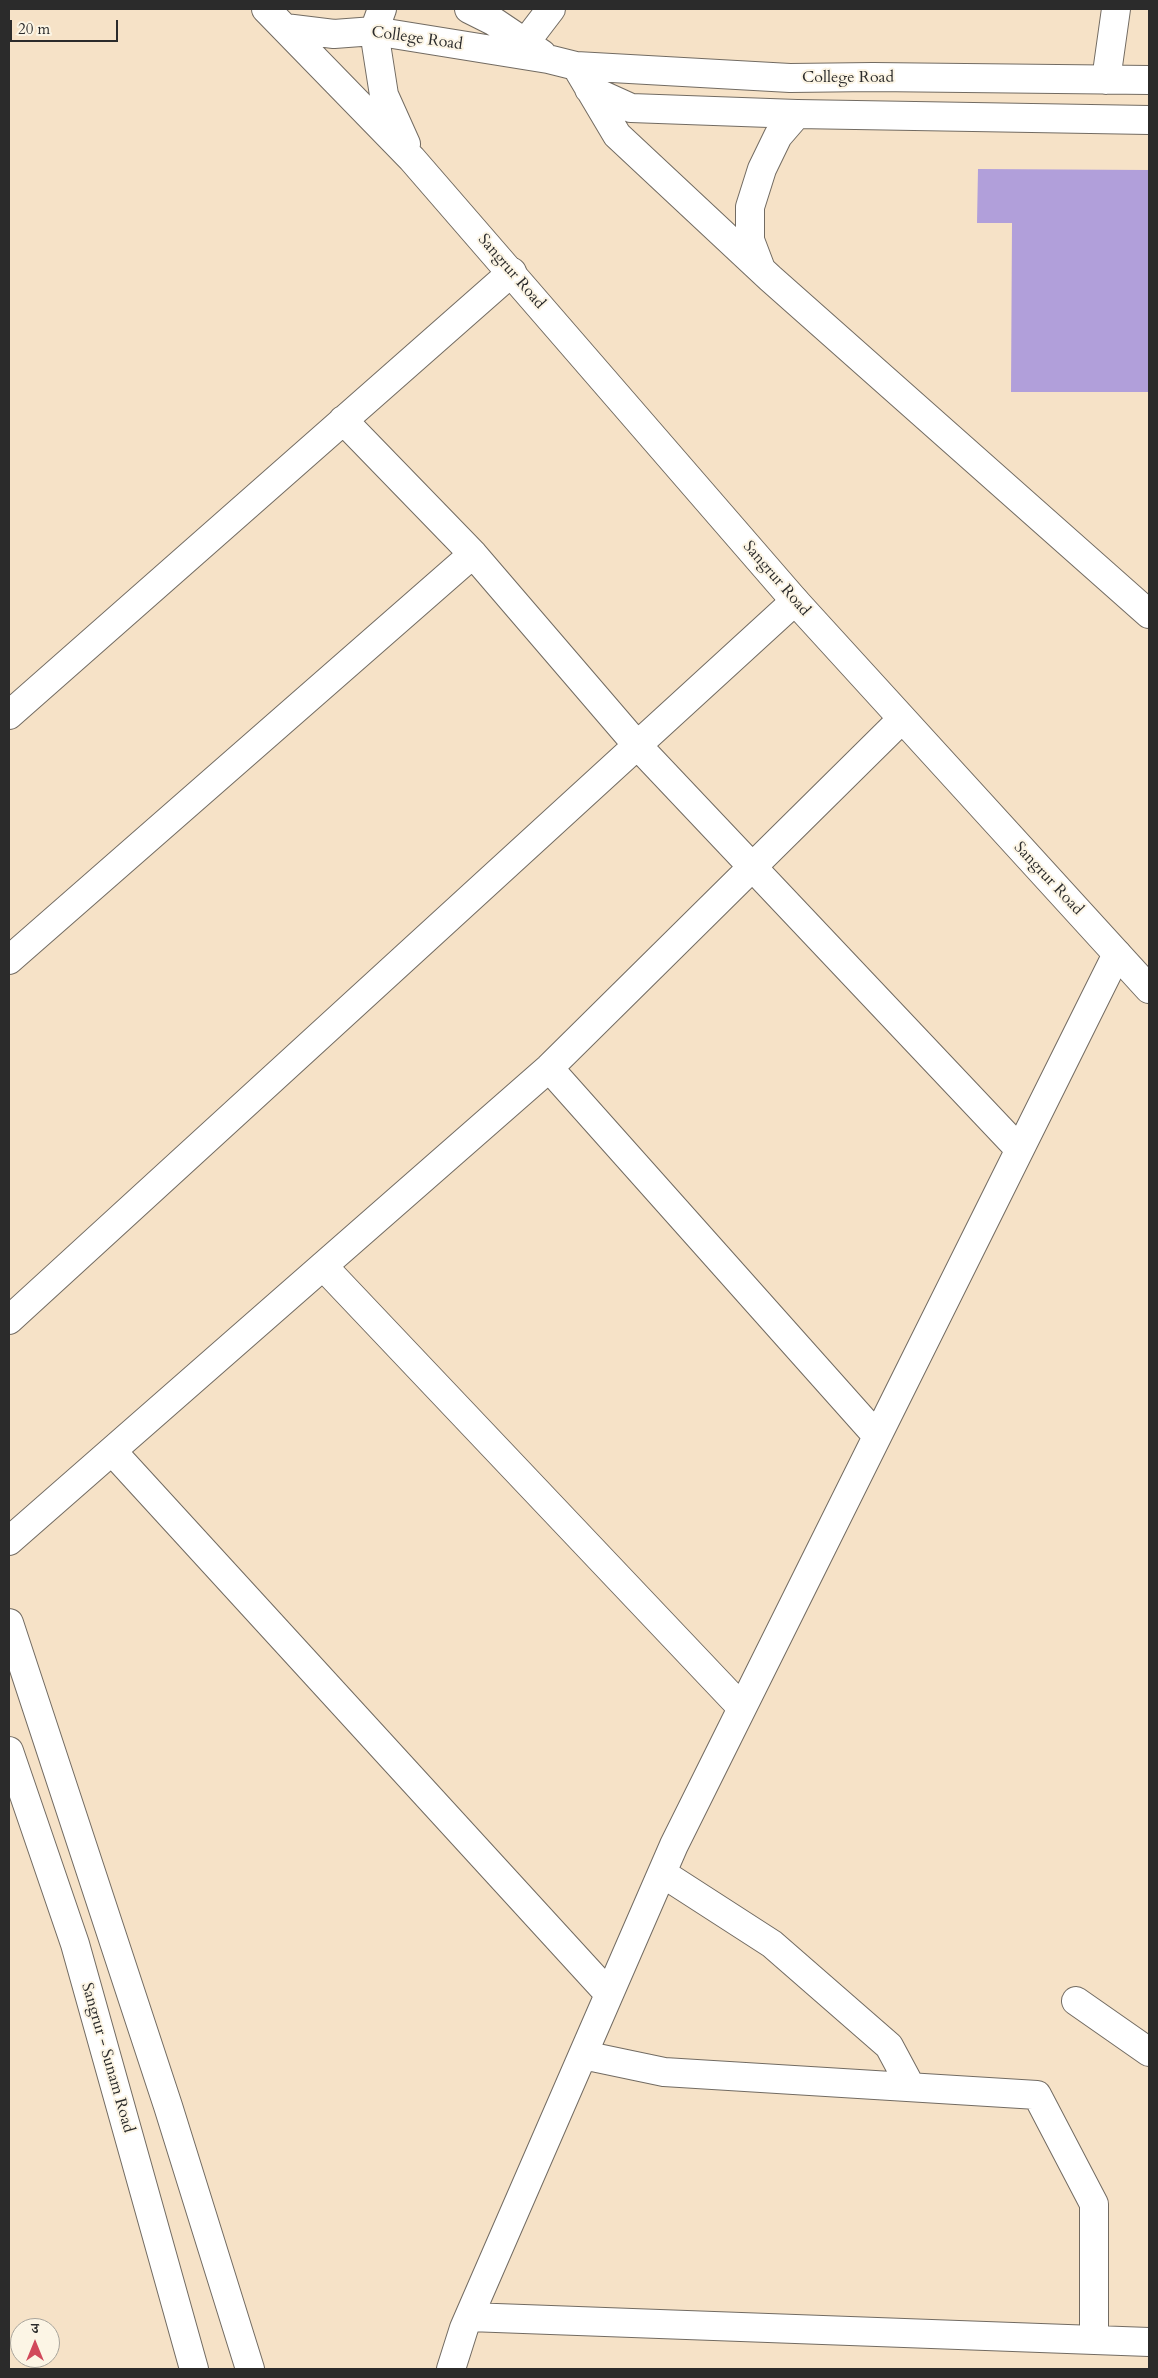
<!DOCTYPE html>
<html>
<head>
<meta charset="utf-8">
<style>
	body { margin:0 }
	#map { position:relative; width:1158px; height:2378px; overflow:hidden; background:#f6e2c7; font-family:Cardo,"Noto Serif Devanagari",serif }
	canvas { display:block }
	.frame { position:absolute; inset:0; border:10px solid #2b2b2b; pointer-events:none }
	.north { position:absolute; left:10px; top:2318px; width:50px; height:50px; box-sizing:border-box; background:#fcf5e5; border:1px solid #a8a49b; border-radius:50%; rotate:0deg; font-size:14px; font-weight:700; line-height:20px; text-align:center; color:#2b2b2b }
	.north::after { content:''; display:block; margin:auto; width:18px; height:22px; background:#d1495b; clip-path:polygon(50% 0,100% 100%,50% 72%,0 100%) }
	.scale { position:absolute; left:10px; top:20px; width:108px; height:22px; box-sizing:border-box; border:2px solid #2b2b2b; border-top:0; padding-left:6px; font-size:15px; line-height:18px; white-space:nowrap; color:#2b2b2b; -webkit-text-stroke:4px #fcf5e5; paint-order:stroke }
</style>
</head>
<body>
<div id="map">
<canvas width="1158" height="2378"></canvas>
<div class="frame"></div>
<div class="north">उ</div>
<div class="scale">20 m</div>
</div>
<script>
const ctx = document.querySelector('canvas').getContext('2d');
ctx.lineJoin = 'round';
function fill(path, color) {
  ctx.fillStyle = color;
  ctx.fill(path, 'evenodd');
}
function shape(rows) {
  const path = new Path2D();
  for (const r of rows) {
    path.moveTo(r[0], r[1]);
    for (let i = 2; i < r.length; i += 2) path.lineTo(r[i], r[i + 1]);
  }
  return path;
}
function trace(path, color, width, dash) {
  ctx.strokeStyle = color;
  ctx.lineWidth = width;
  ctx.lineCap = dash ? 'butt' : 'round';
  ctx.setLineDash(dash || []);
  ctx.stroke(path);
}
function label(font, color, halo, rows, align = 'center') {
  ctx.font = font + ' Cardo,serif';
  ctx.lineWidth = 4;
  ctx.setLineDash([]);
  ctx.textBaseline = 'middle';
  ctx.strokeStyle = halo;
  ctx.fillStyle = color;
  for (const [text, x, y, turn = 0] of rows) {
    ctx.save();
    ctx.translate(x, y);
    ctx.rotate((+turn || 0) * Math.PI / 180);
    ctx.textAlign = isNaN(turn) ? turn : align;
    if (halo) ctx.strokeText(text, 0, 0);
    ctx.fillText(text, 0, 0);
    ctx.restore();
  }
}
fill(shape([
	[978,169,1149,170,1149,392,1011,392,1012,223,977,223]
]), '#b19fda');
const minor = shape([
	[469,9,493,21,542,54],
	[374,31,548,59,576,66,790,78,873,77,1149,80],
	[525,43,551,9],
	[576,66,617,135,770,278,1149,614],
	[1106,80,1116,9],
	[589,89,631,108,797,114,1149,120],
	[761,269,750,240,750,207,762,169,778,136,797,114],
	[473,554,637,745,1019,1149],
	[9,715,512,272],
	[9,960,473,554,343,420],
	[549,1068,877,1436],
	[323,1266,742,1708],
	[9,1320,795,601],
	[112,1451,609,1994],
	[9,1541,549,1068,902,719],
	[9,1623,168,2106,250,2369],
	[662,1873,772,1944,889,2046,911,2087],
	[1076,2001,1149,2052],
	[583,2055,664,2072,1037,2095,1094,2204,1094,2340],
	[469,2317,1149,2342],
	[451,2369,464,2328,674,1845,1117,954]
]);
const major = shape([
	[266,9,412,159,795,601,1149,989],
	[382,9,374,31,384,95,406,144],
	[285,28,334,34,374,31],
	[9,1751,75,1944,194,2369]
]);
trace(minor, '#726b62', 30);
trace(major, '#726b62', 30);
trace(minor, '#fff', 28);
trace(major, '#fff', 28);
label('16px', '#2b2b2b', '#fcf5e5', [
	["College Road",417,39,8],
	["College Road",848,78],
	["Sangrur Road",511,272,49],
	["Sangrur Road",776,579,49],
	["Sangrur Road",1048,879,47],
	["Sangrur - Sunam Road",107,2058,74]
]);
</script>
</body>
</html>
